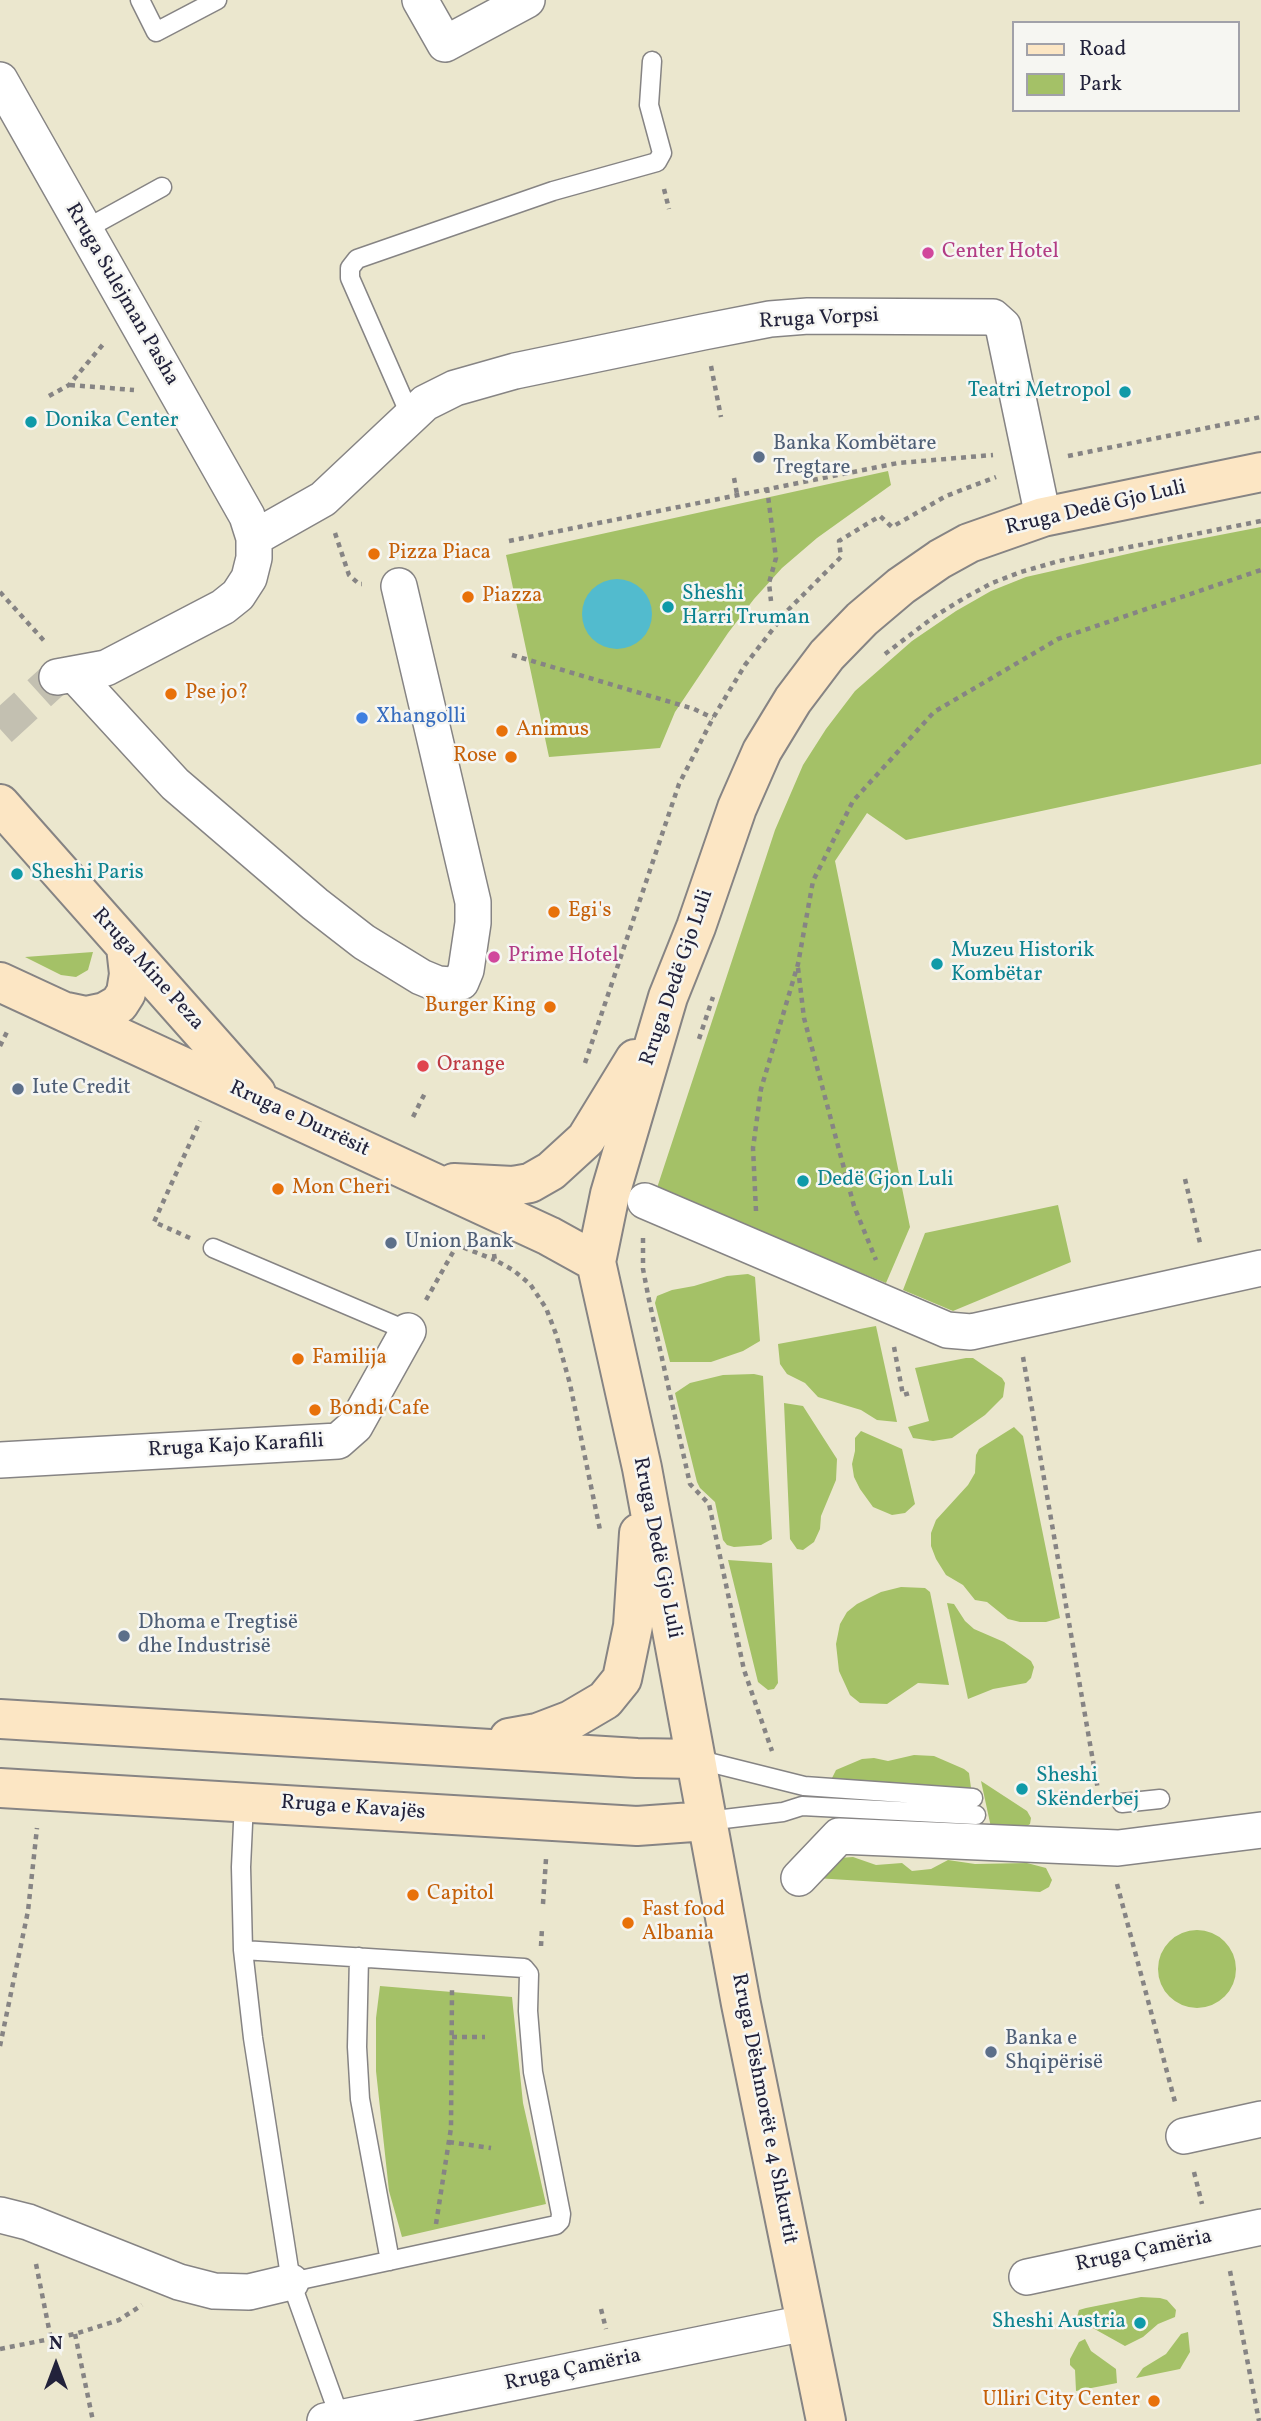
<!DOCTYPE html>
<html>
<head>
<meta charset="utf-8">
<style>
	body { margin:0 }
	#map { position:relative; width:1261px; height:2421px; overflow:hidden; background:#ebe7ce; font-family:Vollkorn,serif }
	canvas { display:block }
	.legend { position:absolute; left:1012px; top:21px; width:228px; height:91px; box-sizing:border-box; background:#f6f6f2; border:2px solid #a1a1a9; margin:0; padding:9px 12px; list-style:none; font-size:21px; color:#22223b }
	.legend li { display:flex; align-items:center; gap:14px; height:35px }
	.legend b { width:35px; border:2px solid #a1a1a9 }
	.north { position:absolute; left:21px; top:2330px; width:70px; height:70px; -webkit-text-stroke:5px #f6f6f2; paint-order:stroke; rotate:0deg; font-size:19px; font-weight:700; line-height:28px; text-align:center; color:#22223b }
	.north::after { content:''; display:block; margin:auto; width:24px; height:32px; background:#22223b; clip-path:polygon(50% 0,100% 100%,50% 72%,0 100%) }
</style>
</head>
<body>
<div id="map">
<canvas width="1261" height="2421"></canvas>
<ul class="legend">
<li><b style="height:9px;background:#fce6c4"></b>Road</li>
<li><b style="height:19px;background:#a4c167"></b>Park</li>
</ul>
<div class="north">N</div>
</div>
<script>
const ctx = document.querySelector('canvas').getContext('2d');
ctx.lineJoin = 'round';
function fill(path, color) {
  ctx.fillStyle = color;
  ctx.fill(path, 'evenodd');
}
function shape(rows) {
  const path = new Path2D();
  for (const r of rows) {
    if (r.length === 3) {
      path.moveTo(r[0] + r[2], r[1]);
      path.arc(r[0], r[1], r[2], 0, 2 * Math.PI);
      continue;
    }
    path.moveTo(r[0], r[1]);
    for (let i = 2; i < r.length; i += 2) path.lineTo(r[i], r[i + 1]);
  }
  return path;
}
function trace(path, color, width, dash) {
  ctx.strokeStyle = color;
  ctx.lineWidth = width;
  ctx.lineCap = dash ? 'butt' : 'round';
  ctx.setLineDash(dash || []);
  ctx.stroke(path);
}
function label(font, color, halo, rows, align = 'center') {
  ctx.font = font + ' Vollkorn,serif';
  ctx.lineWidth = 5;
  ctx.setLineDash([]);
  ctx.textBaseline = 'middle';
  ctx.strokeStyle = halo;
  ctx.fillStyle = color;
  for (const [text, x, y, turn = 0] of rows) {
    ctx.save();
    ctx.translate(x, y);
    ctx.rotate((+turn || 0) * Math.PI / 180);
    ctx.textAlign = isNaN(turn) ? turn : align;
    if (halo) ctx.strokeText(text, 0, 0);
    ctx.fillText(text, 0, 0);
    ctx.restore();
  }
}
fill(shape([
	[888,471,891,485,817,538,782,568,754,599,728,633,675,712,660,748,549,757,506,555],
	[1261,527,1261,764,906,840,867,813,835,861,910,1227,886,1283,656,1191,775,830,803,765,826,729,855,691,912,641,956,611,991,591,1026,577,1158,547],
	[93,952,88,970,76,977,61,975,25,957],
	[1058,1205,1071,1262,953,1311,903,1290,925,1233],
	[748,1274,755,1277,760,1341,743,1351,711,1362,670,1362,655,1303,657,1296,672,1290,694,1286,727,1276],
	[876,1326,897,1422,877,1420,861,1410,818,1397,805,1383,787,1374,780,1364,778,1344],
	[966,1358,973,1358,1002,1378,1005,1383,1003,1397,985,1415,952,1438,933,1441,913,1438,908,1427,929,1421,915,1368],
	[754,1374,763,1376,772,1539,761,1545,734,1547,727,1545,723,1540,715,1502,700,1488,697,1482,675,1393,690,1383,723,1375],
	[784,1403,803,1406,837,1459,836,1480,821,1516,820,1529,814,1542,803,1550,797,1549,790,1539],
	[1014,1427,1023,1436,1060,1618,1046,1622,1020,1622,1008,1619,987,1602,975,1600,963,1585,946,1575,936,1559,931,1546,931,1533,936,1520,968,1485,975,1473,976,1455,979,1449],
	[861,1431,902,1449,915,1504,905,1513,892,1515,873,1507,860,1489,854,1477,852,1464,855,1451,855,1438],
	[728,1560,772,1563,778,1683,774,1689,768,1690,758,1682],
	[901,1587,925,1588,930,1592,949,1685,918,1683,887,1704,860,1703,850,1695,839,1671,836,1644,840,1624,847,1612,857,1604,881,1592],
	[947,1603,954,1604,965,1621,974,1629,1004,1642,1031,1661,1034,1667,1031,1678,1026,1683,993,1689,968,1699],
	[914,1755,934,1756,964,1769,969,1773,971,1788,831,1780,836,1770,862,1759,874,1758,888,1761],
	[981,1781,1027,1811,1031,1818,1030,1824,1024,1828,992,1832],
	[853,1857,876,1865,902,1863,912,1871,931,1869,948,1860,975,1864,1027,1863,1046,1868,1052,1880,1049,1887,1040,1892,815,1878,839,1858],
	[1197,1969,39],
	[380,1986,512,1997,523,2103,546,2204,402,2237,389,2191,376,2071,376,2018],
	[1141,2297,1160,2298,1167,2300,1176,2310,1175,2317,1158,2324,1143,2337,1125,2346,1082,2322,1077,2317,1079,2310,1086,2308],
	[1188,2332,1190,2352,1180,2369,1136,2378,1143,2368,1166,2354,1181,2334],
	[1085,2339,1091,2351,1116,2369,1117,2383,1076,2391,1075,2370,1070,2365,1070,2359,1079,2342]
]), '#a4c167');
fill(shape([
	[617,614,35]
]), '#52bbce');
trace(shape([
	[0,729,57,677]
]), '#c3c0b1', 35, [35, 18]);
const lane = shape([
	[140,0,156,32,217,0],
	[84,230,162,187],
	[411,417,350,278,350,268,357,259,553,191,657,162,662,153,649,105,652,61],
	[213,1248,408,1331],
	[696,1759,804,1786,973,1798],
	[244,1802,241,1867,243,1950,253,2038,291,2282,340,2418],
	[1122,1803,1160,1799],
	[707,1821,783,1812,802,1806,976,1815],
	[243,1950,524,1968,529,1974,528,2011,533,2072,561,2214,560,2221,556,2225,291,2282],
	[359,1957,357,2047,360,2099,390,2261]
]);
const street = shape([
	[420,0,445,44,527,0],
	[0,80,247,516,254,538,254,558,249,578,238,595,223,607,106,668,57,677],
	[254,538,323,499,425,403,455,388,515,371,703,332,770,319,808,316,993,317,1003,326,1043,517],
	[74,674,175,784,315,904,364,942,421,977,438,984,451,985,461,982,466,970,473,923,473,902,399,586],
	[645,1201,947,1330,971,1332,1261,1268],
	[0,1460,338,1441,355,1426,408,1331],
	[799,1878,839,1836,1118,1848,1261,1830],
	[1184,2136,1261,2119],
	[0,2215,28,2222,179,2282,214,2291,249,2292,291,2282],
	[1027,2277,1261,2227],
	[325,2421,805,2323]
]);
const secondary = shape([
	[0,804,256,1093],
	[0,982,549,1236,596,1262],
	[67,1012,86,1016,105,1012,119,1004,126,993,129,974,126,947],
	[454,1183,513,1186,530,1183,551,1171,586,1139,635,1059],
	[0,1719,637,1758,696,1759],
	[509,1738,537,1733,571,1720,605,1700,622,1679,633,1626,639,1533],
	[0,1788,637,1826,707,1821],
	[826,2421,741,2004,642,1468,596,1262,610,1194,668,997,696,927,737,808,762,751,793,700,827,655,862,619,901,586,940,559,969,543,1043,517,1261,472]
]);
trace(lane, '#868484', 21);
trace(street, '#868484', 38);
trace(secondary, '#868484', 42);
trace(shape([
	[664,189,669,209],
	[711,366,721,417],
	[70,385,134,390],
	[49,396,69,385,105,342],
	[1068,456,1261,417],
	[734,478,737,494],
	[767,488,776,558,769,583,771,601],
	[335,533,349,575,359,584,362,584],
	[509,541,898,463,993,455],
	[0,592,46,643],
	[885,654,935,616,966,597,992,583,1021,572,1059,561,1261,521],
	[512,655,694,709,713,718],
	[798,968,804,1018,854,1206,876,1260],
	[699,1039,713,997],
	[0,1046,7,1032],
	[585,1063,679,784,713,718,745,665,787,611,841,557,839,541,880,516,892,527,946,496,996,477],
	[413,1117,426,1091],
	[1185,1179,1200,1243],
	[756,1211,753,1148,761,1089,798,964,813,881,853,801,934,712,1058,639,1261,570],
	[190,1238,154,1222,200,1121],
	[643,1238,643,1269,649,1300,690,1484,709,1504,744,1670,772,1751],
	[494,1254,495,1260,513,1270,530,1284,546,1308,556,1334,570,1384,600,1530],
	[426,1300,457,1245,495,1260],
	[894,1347,903,1395,910,1393],
	[1023,1357,1098,1790],
	[1117,1884,1175,2102],
	[543,1904,546,1859],
	[541,1946,542,1928],
	[452,2037,485,2037],
	[0,2046,28,1911,37,1828],
	[449,2142,491,2148],
	[1194,2172,1202,2204],
	[436,2224,451,2128,452,1989],
	[36,2264,51,2339],
	[1230,2271,1259,2421],
	[601,2309,606,2329],
	[75,2334,93,2421],
	[0,2349,75,2334,119,2320,142,2305]
]), '#868484', 4.5, [5, 5]);
trace(lane, '#fff', 18);
trace(street, '#fff', 35);
trace(secondary, '#fce6c4', 38);
for (const [x, y, r, color] of [
	[928,253,7,"#d1479c"],
	[1125,392,7,"#0f9aa8"],
	[31,422,7,"#0f9aa8"],
	[759,457,7,"#5c6f8a"],
	[374,554,7,"#e8710a"],
	[468,597,7,"#e8710a"],
	[668,607,7,"#0f9aa8"],
	[171,694,7,"#e8710a"],
	[362,718,7,"#3f7fe0"],
	[502,731,7,"#e8710a"],
	[511,757,7,"#e8710a"],
	[17,874,7,"#0f9aa8"],
	[554,912,7,"#e8710a"],
	[494,957,7,"#d1479c"],
	[937,964,7,"#0f9aa8"],
	[550,1007,7,"#e8710a"],
	[423,1066,7,"#e0444e"],
	[18,1089,7,"#5c6f8a"],
	[803,1181,7,"#0f9aa8"],
	[278,1189,7,"#e8710a"],
	[391,1243,7,"#5c6f8a"],
	[298,1359,7,"#e8710a"],
	[315,1410,7,"#e8710a"],
	[124,1636,7,"#5c6f8a"],
	[1022,1789,7,"#0f9aa8"],
	[413,1895,7,"#e8710a"],
	[628,1923,7,"#e8710a"],
	[991,2052,7,"#5c6f8a"],
	[1140,2323,7,"#0f9aa8"],
	[1154,2401,7,"#e8710a"]
]) {
  const dot = new Path2D();
  dot.arc(x, y, r, 0, 2 * Math.PI);
  ctx.fillStyle = color;
  ctx.fill(dot);
  trace(dot, '#f6f6f2', 2.5);
}
label('21px', '#b23c85', '#f6f6f2', [
	["Center Hotel",942,253],
	["Prime Hotel",508,957]
], 'left');
label('21px', '#22223b', '#f6f6f2', [
	["Rruga Sulejman Pasha",121,295,60],
	["Rruga Vorpsi",819,320,-3],
	["Rruga Dedë Gjo Luli",1096,509,-13],
	["Rruga Mine Peza",147,970,48],
	["Rruga Dedë Gjo Luli",678,978,-71],
	["Rruga e Durrësit",299,1120,25],
	["Rruga Kajo Karafili",236,1447,-3],
	["Rruga Dedë Gjo Luli",656,1548,79],
	["Rruga e Kavajës",353,1809,4],
	["Rruga Dëshmorët e 4 Shkurtit",763,2109,79],
	["Rruga Çamëria",1144,2252,-12],
	["Rruga Çamëria",573,2371,-12]
]);
label('21px', '#0d838f', '#f6f6f2', [
	["Teatri Metropol",1111,392,"right"],
	["Donika Center",45,422],
	["Sheshi",682,595],
	["Harri Truman",682,619],
	["Sheshi Paris",31,874],
	["Muzeu Historik",951,952],
	["Kombëtar",951,976],
	["Dedë Gjon Luli",817,1181],
	["Sheshi",1036,1777],
	["Skënderbej",1036,1801],
	["Sheshi Austria",1126,2323,"right"]
], 'left');
label('21px', '#4e5e75', '#f6f6f2', [
	["Banka Kombëtare",773,445],
	["Tregtare",773,469],
	["Iute Credit",32,1089],
	["Union Bank",405,1243],
	["Dhoma e Tregtisë",138,1624],
	["dhe Industrisë",138,1648],
	["Banka e",1005,2040],
	["Shqipërisë",1005,2064]
], 'left');
label('21px', '#c56008', '#f6f6f2', [
	["Pizza Piaca",388,554],
	["Piazza",482,597],
	["Pse jo?",185,694],
	["Animus",516,731],
	["Rose",497,757,"right"],
	["Egi's",568,912],
	["Burger King",536,1007,"right"],
	["Mon Cheri",292,1189],
	["Familija",312,1359],
	["Bondi Cafe",329,1410],
	["Capitol",427,1895],
	["Fast food",642,1911],
	["Albania",642,1935],
	["Ulliri City Center",1140,2401,"right"]
], 'left');
label('21px', '#366cbe', '#f6f6f2', [
	["Xhangolli",376,718]
], 'left');
label('21px', '#be3a42', '#f6f6f2', [
	["Orange",437,1066]
], 'left');
</script>
</body>
</html>
